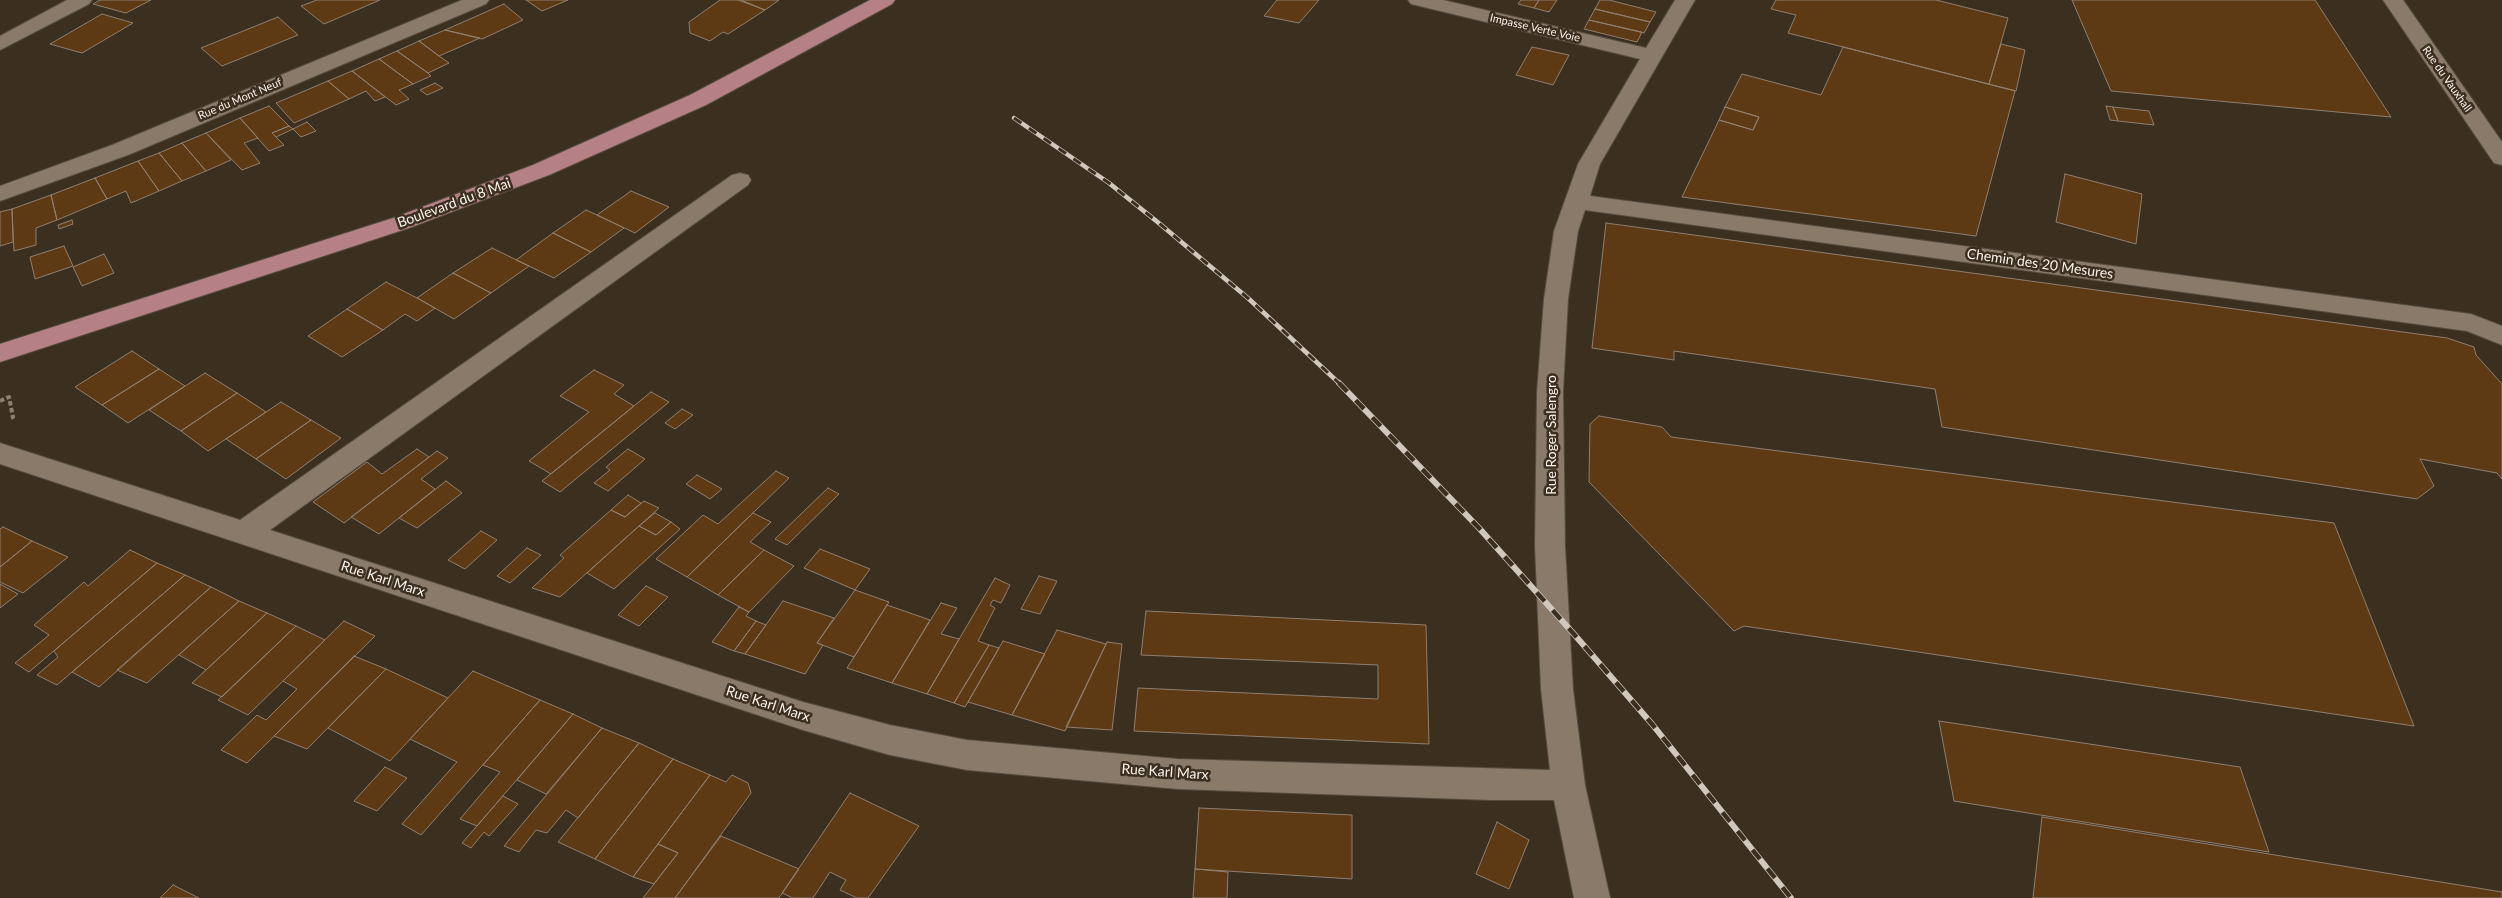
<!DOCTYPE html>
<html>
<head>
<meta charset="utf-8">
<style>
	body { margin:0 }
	canvas { display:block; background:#3b2f20 }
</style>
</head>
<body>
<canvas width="2502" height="898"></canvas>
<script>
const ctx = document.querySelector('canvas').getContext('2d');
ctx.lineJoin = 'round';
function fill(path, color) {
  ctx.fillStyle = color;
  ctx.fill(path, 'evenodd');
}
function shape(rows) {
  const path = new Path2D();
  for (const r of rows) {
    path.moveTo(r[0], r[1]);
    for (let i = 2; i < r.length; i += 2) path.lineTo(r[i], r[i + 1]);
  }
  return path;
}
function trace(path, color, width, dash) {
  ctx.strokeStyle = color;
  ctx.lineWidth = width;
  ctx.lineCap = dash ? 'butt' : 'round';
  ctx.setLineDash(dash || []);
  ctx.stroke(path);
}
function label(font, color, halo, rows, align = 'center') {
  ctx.font = font + ' Lato,sans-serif';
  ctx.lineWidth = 5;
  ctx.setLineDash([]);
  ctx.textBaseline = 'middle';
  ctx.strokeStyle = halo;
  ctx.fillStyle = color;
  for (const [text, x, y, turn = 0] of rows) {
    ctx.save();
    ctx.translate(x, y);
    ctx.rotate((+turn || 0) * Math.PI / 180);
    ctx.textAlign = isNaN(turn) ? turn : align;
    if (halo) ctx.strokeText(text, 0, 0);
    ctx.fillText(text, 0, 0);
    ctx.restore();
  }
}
const building = shape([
	[100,0,151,0,126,13,93,4,100,0],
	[317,0,380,0,324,24,301,6,317,0],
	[526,0,568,0,542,11,526,0],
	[720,0,738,0,765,10,728,34,723,32,710,41,690,33,689,22,720,0],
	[741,0,779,0,765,10,741,0],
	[1277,0,1319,0,1299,23,1264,16,1277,0],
	[1521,0,1539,0,1534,8,1518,4,1521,0],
	[1539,0,1557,0,1549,12,1534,8,1539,0],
	[1600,0,1609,0,1656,12,1650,22,1595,9,1600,0],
	[1776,0,1936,0,2008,18,1989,84,1788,33,1796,15,1771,9,1776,0],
	[2072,0,2315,0,2391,117,2111,91,2072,0],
	[504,4,523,20,482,39,445,30,504,4],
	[1595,9,1650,22,1644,33,1589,20,1595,9],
	[102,14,133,23,82,53,50,44,102,14],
	[278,17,298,35,222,66,201,48,278,17],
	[1589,20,1642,32,1637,42,1584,29,1589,20],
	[445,30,480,38,439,56,419,41,445,30],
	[419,41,439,56,449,63,428,73,397,51,419,41],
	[2001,44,2025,50,2016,91,1989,84,2001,44],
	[1532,47,1569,55,1553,85,1516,75,1532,47],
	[1843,47,2015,91,1976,236,1682,197,1719,120,1753,130,1759,117,1725,107,1742,74,1821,95,1843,47],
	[397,51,428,73,431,76,413,84,379,59,397,51],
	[379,59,413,84,399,90,409,99,396,105,352,71,379,59],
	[352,71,385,97,375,101,366,91,349,99,328,81,352,71],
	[328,81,349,99,294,123,276,103,328,81],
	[435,83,443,88,427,95,420,90,435,83],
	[269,106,289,126,272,133,284,145,269,151,240,118,269,106],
	[2106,106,2113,107,2118,121,2110,120,2106,106],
	[1725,107,1759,117,1753,130,1719,120,1725,107],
	[2113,107,2149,111,2154,125,2118,121,2113,107],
	[240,118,258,138,244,143,260,163,242,170,206,133,240,118],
	[307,122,316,131,301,137,293,129,307,122],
	[289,126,293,129,276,137,272,133,289,126],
	[206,133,231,160,206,171,182,143,206,133],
	[182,143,206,171,182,181,159,153,182,143],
	[159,153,182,181,159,191,138,161,159,153],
	[138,161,159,191,131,203,126,191,107,199,95,178,138,161],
	[2065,174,2142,194,2136,244,2056,222,2065,174],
	[95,178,107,199,57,220,51,195,95,178],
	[631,191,669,207,635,233,597,215,631,191],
	[51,195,57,220,36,228,36,245,14,251,12,209,51,195],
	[12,209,13,242,0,246,0,212,12,209],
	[586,210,597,215,624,228,591,252,553,233,586,210],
	[72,220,73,224,59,229,58,225,72,220],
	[1606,223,2447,338,2474,347,2476,355,2502,384,2502,479,2497,473,2420,459,2434,486,2417,499,1942,427,1935,389,1674,351,1674,360,1592,348,1606,223],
	[553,233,591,252,554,278,516,260,553,233],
	[64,246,73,266,35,279,30,257,64,246],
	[492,248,529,266,491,293,453,273,492,248],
	[104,254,114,273,82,286,73,267,104,254],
	[453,273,491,293,454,319,417,298,453,273],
	[386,282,417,298,435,308,417,321,405,314,383,330,347,309,386,282],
	[347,309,383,330,342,357,308,336,347,309],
	[132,351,159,369,102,405,75,387,132,351],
	[159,369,185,386,128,423,102,405,159,369],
	[594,370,624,385,614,394,634,406,551,474,529,461,589,412,560,396,594,370],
	[205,373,237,393,181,431,149,410,205,373],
	[651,392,669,402,560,492,542,481,651,392],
	[237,393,266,412,208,451,181,431,237,393],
	[281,402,311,420,256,459,226,439,281,402],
	[682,409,693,415,675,429,665,423,682,409],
	[1599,416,1662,427,1671,437,2334,523,2414,726,1744,626,1734,631,1589,482,1590,424,1599,416],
	[311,420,341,438,286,479,256,459,311,420],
	[417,449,429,457,344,523,313,502,367,462,382,474,417,449],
	[628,449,645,459,608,491,594,483,610,470,606,467,628,449],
	[437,451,448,458,421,479,435,489,379,534,351,517,437,451],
	[776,471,789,478,687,577,656,559,703,515,718,524,776,471],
	[697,475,722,489,710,499,686,484,697,475],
	[446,481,462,493,417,528,399,518,446,481],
	[828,488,839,494,787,545,775,539,828,488],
	[628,495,641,503,625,517,611,510,628,495],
	[644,501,659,508,560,597,532,588,564,558,560,555,611,510,625,517,644,501],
	[655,513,671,522,656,535,639,526,655,513],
	[753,513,771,522,750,542,764,550,718,595,687,577,753,513],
	[671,522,680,529,614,589,587,573,639,526,656,535,671,522],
	[3,527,32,541,0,567,0,529,3,527],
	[481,531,497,540,465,569,448,560,481,531],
	[32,541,68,557,23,593,0,582,0,567,32,541],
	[527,548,541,555,510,583,497,576,527,548],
	[820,549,870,569,855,590,804,568,820,549],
	[130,550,157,563,29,672,15,663,49,635,34,625,84,582,88,586,130,550],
	[764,550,794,566,749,612,718,595,764,550],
	[157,563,185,575,57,685,37,675,58,657,54,651,157,563],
	[185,575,211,587,99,687,72,672,185,575],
	[1039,576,1057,581,1040,614,1021,609,1039,576],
	[995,578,1010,585,1001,603,993,600,990,605,995,608,978,641,989,645,954,703,927,694,995,578],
	[0,584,18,594,0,608,0,584],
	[646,586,668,597,639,626,618,615,646,586],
	[211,587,239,601,147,683,117,670,211,587],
	[855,590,889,602,854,657,817,643,855,590],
	[239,601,267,613,206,670,179,655,239,601],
	[783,601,834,618,817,643,823,645,805,674,745,654,783,601],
	[941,603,957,608,941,634,959,639,927,694,892,683,941,603],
	[887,605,930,620,892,683,847,668,887,605],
	[739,607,749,612,746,616,756,621,734,651,712,642,739,607],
	[1146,611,1426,625,1429,744,1134,731,1138,688,1378,699,1378,665,1141,655,1146,611],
	[267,613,296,626,222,697,192,683,267,613],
	[344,621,375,636,247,763,221,750,257,715,266,720,297,689,283,681,344,621],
	[756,621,766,625,745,654,734,651,756,621],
	[296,626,325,640,248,715,218,700,296,626],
	[1057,630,1106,644,1065,731,1012,715,1057,630],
	[1003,641,1045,654,1012,715,968,702,1003,641],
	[1107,642,1122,644,1112,730,1066,727,1107,642],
	[989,645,999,648,968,702,965,707,954,703,989,645],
	[354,656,386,669,307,749,274,736,354,656],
	[386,669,448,698,390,761,328,728,386,669],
	[473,671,540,700,421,835,402,824,457,762,410,739,473,671],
	[540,700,573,714,477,826,460,819,500,772,483,765,540,700],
	[573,714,602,728,546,794,517,780,573,714],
	[1939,721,2240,767,2269,852,1954,801,1939,721],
	[602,728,639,743,578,818,566,810,547,833,536,830,519,852,504,846,602,728],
	[639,743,673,759,595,859,558,842,639,743],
	[673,759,710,775,633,877,595,859,673,759],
	[385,767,407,778,377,811,354,801,385,767],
	[710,775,726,782,732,775,748,783,751,793,675,898,643,898,678,853,658,844,710,775],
	[850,793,919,826,868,898,857,898,840,890,846,880,830,872,813,898,793,898,782,893,850,793],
	[503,796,518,804,489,836,484,832,471,848,462,843,503,796],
	[1199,808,1352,815,1352,879,1195,869,1199,808],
	[2042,817,2502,892,2502,898,2033,898,2042,817],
	[1497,822,1529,840,1509,889,1476,874,1497,822],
	[721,836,799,869,779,898,675,898,721,836],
	[658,844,678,853,654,884,633,877,658,844],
	[1195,869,1228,872,1227,898,1193,898,1195,869],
	[173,885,199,898,160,898,173,885]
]);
fill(building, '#5d3914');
trace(building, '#8f7f70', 1);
const minor = shape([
	[67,0,92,0,89,4,0,50,0,36,67,0],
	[462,0,489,0,486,4,128,155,0,201,0,186,112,145,462,0],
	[1408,0,1443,0,1646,48,1675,0,1695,0,1600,164,1590,196,2471,314,2502,326,2502,345,2467,331,1585,210,1578,231,1568,299,1563,392,1565,546,1573,689,1585,785,1610,898,1574,898,1554,800,1490,800,1178,789,967,770,890,755,803,730,0,464,0,443,240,520,732,175,740,173,748,175,751,180,748,185,270,530,803,702,890,725,967,740,1178,759,1550,770,1541,689,1535,546,1537,392,1544,299,1554,231,1578,164,1640,59,1411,4,1408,0],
	[2383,0,2403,0,2502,142,2502,165,2494,163,2383,0]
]);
const major = shape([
	[870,0,895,0,892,4,706,105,549,175,409,228,0,362,0,344,393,218,533,165,690,95,870,0]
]);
trace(minor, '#564c3e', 2);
trace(major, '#564c3e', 2);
trace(shape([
	[0,401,9,397,13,417,9,418]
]), '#8a8073', 4, [4.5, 2.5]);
fill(minor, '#897a6a');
fill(major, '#b68186');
const railFar1 = shape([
	[1014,118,1109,183,1160,224,1249,299,1340,384]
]);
const rail = shape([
	[1339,383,1479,528,1573,633,1652,724,1791,898]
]);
trace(railFar1, '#d1c8bd', 4.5);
trace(rail, '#d1c8bd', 6);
trace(railFar1, '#3b2f20', 3, [9]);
trace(rail, '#3b2f20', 4.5, [12]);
label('11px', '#fbf3ea', '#3b2f20', [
	["Impasse Verte Voie",1535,28,13],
	["Rue du Vauxhall",2447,79,55],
	["Rue du Mont Neuf",240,99,-23]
]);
label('14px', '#fbf3ea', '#3b2f20', [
	["Boulevard du 8 Mai",454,203,-20],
	["Chemin des 20 Mesures",2040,264,8],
	["Rue Roger Salengro",1551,435,-90],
	["Rue Karl Marx",383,579,18],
	["Rue Karl Marx",768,704,18],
	["Rue Karl Marx",1165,772,4]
]);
</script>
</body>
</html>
